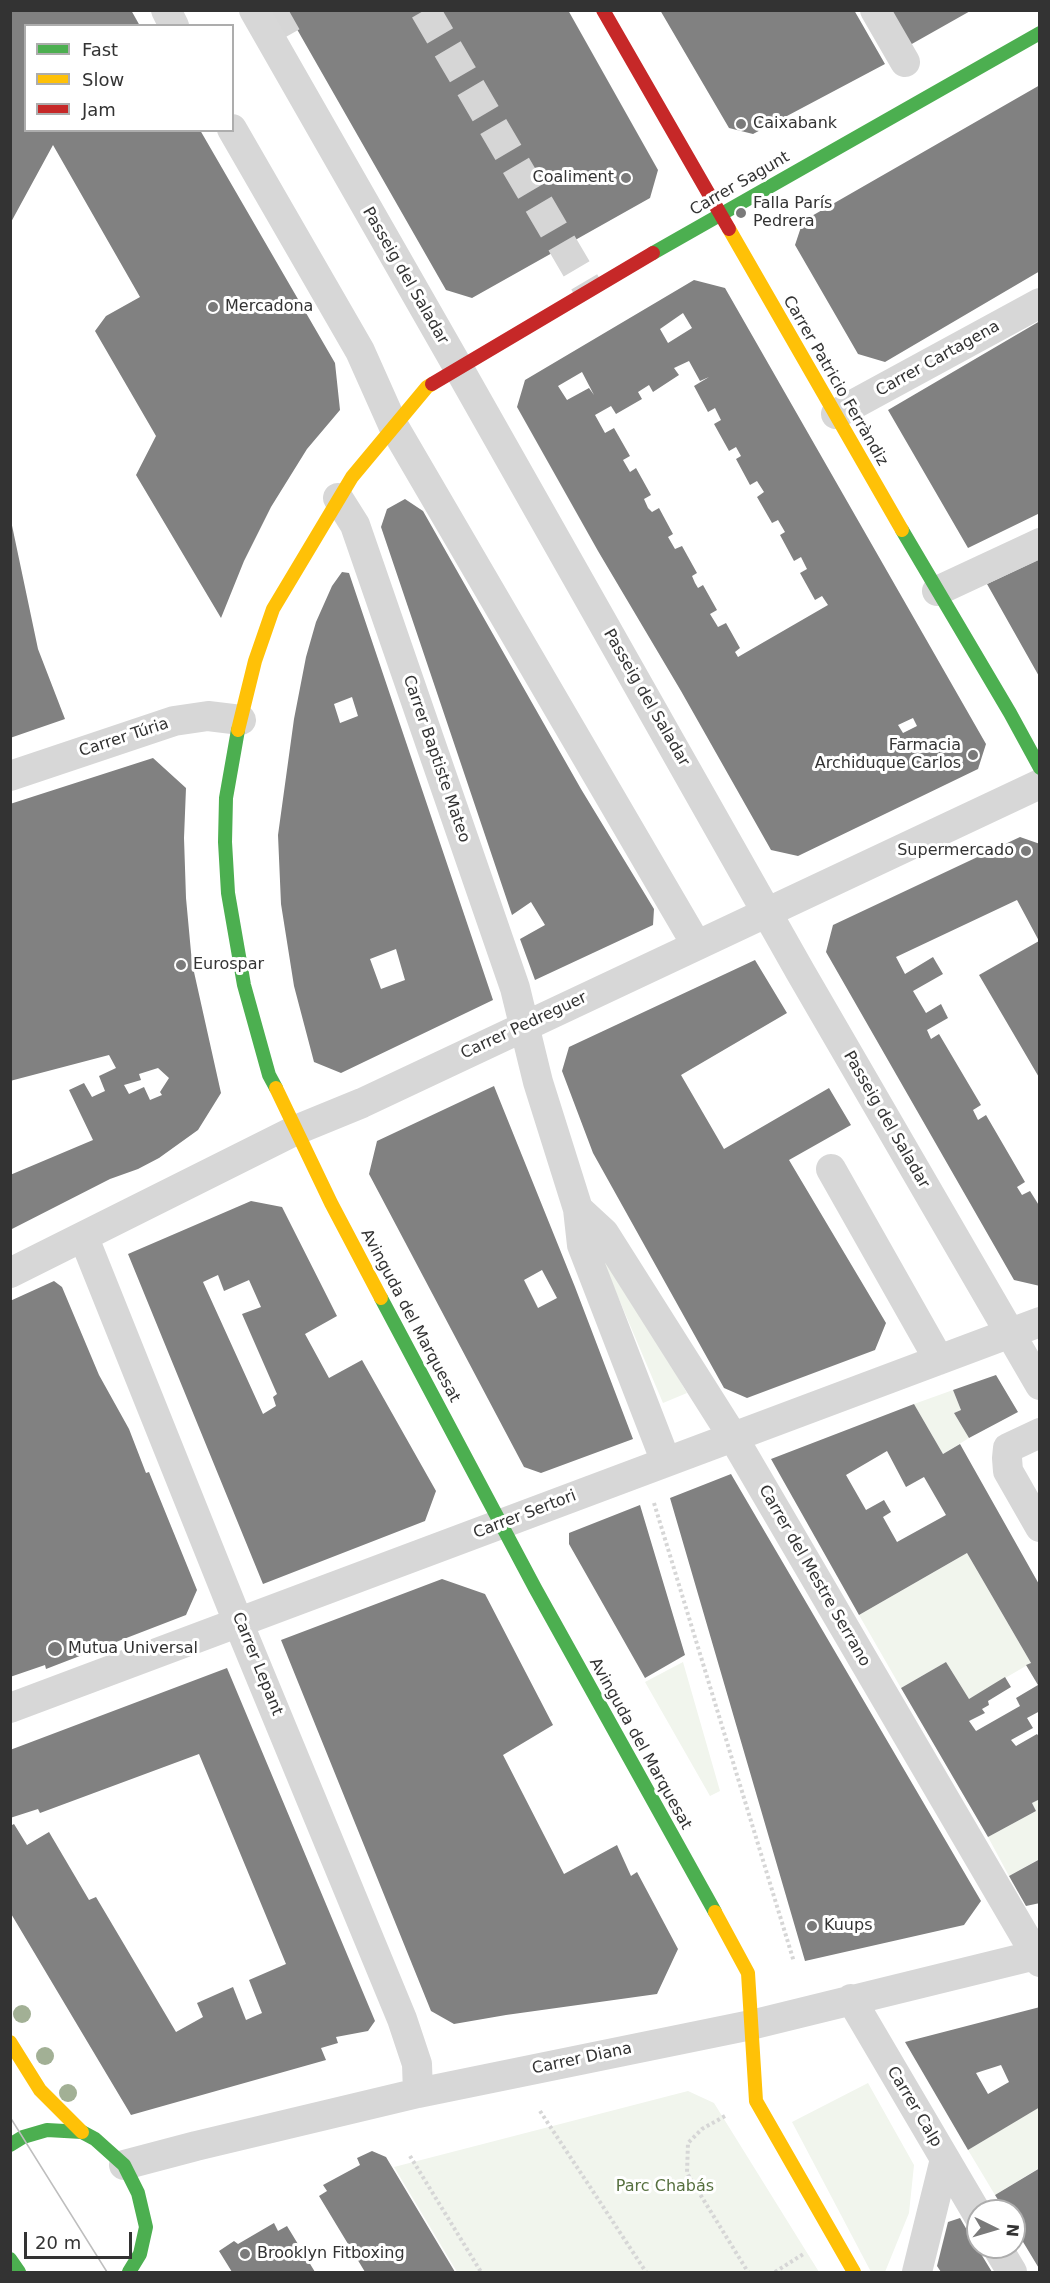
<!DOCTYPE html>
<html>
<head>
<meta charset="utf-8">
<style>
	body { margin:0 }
	#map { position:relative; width:1050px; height:2283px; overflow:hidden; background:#fff; font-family:"DejaVu Sans",sans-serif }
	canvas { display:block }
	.frame { position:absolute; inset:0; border:12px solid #333; pointer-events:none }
	.legend { position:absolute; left:24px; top:24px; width:210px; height:108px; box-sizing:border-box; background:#fff; border:2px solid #adadad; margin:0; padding:8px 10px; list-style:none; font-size:18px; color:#333 }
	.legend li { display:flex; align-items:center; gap:12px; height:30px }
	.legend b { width:30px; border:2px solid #adadad }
	.north { position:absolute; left:966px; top:2199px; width:60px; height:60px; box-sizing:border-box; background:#fff; border:2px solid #adadad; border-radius:50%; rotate:95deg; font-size:16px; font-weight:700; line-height:24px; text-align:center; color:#333 }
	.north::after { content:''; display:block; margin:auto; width:21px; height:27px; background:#7a7a7a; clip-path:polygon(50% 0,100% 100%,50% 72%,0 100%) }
	.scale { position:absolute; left:24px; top:2232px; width:108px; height:27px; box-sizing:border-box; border:3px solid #333; border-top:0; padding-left:8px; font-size:18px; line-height:21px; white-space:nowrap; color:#333; -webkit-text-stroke:4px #fff; paint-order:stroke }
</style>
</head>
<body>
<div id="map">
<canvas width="1050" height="2283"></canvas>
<div class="frame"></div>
<ul class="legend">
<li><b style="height:8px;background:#4caf50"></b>Fast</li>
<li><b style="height:8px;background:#ffc107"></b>Slow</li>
<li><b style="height:8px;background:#c62828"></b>Jam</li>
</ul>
<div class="north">N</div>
<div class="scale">20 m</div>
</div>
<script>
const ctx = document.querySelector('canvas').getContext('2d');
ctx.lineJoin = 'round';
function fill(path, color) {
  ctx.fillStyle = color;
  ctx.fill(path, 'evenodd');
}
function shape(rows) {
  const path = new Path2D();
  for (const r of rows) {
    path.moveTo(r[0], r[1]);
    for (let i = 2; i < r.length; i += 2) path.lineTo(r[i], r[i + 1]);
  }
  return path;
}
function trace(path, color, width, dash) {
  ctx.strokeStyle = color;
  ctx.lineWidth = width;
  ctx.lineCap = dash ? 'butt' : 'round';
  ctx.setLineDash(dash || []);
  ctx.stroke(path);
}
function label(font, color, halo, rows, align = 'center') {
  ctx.font = font + ' "DejaVu Sans",sans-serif';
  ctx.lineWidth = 6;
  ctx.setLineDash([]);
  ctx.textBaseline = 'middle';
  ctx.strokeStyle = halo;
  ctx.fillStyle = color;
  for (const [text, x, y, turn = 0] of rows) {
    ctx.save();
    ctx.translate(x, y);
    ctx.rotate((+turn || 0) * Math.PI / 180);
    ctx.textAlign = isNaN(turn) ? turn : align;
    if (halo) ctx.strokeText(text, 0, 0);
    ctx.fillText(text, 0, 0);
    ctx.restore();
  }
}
fill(shape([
	[600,1242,687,1393,663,1403,596,1245],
	[953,1390,961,1410,954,1413,969,1438,943,1454,914,1404],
	[967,1553,1031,1663,969,1699,946,1662,901,1688,859,1615],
	[683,1662,720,1791,710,1796,645,1682],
	[1039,1799,1039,1859,1009,1876,988,1837,1036,1811,1032,1803],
	[868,2083,914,2165,909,2213,885,2272,871,2272,792,2122],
	[688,2091,714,2103,819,2272,457,2272,394,2167],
	[1039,2107,1039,2168,995,2195,968,2150]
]), '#f1f5ed');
fill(shape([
	[10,10,131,10,140,26,26,26,26,130,200,130,335,363,340,410,307,449,271,507,244,561,221,618,136,475,156,436,95,331,106,316,140,297,53,145,10,224],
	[286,10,568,10,658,170,650,198,472,298,446,290],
	[660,10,854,10,885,64,753,134,729,128],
	[891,10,972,10,910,45],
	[1040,85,1040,271,885,362,858,354,795,245,803,221],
	[694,280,725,288,986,744,978,769,798,856,771,850,681,691,598,551,517,407,525,380],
	[683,313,692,328,668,343,660,329],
	[689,361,700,381,709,377,694,386,708,412,715,408,721,420,714,424,729,451,736,447,741,456,736,459,750,485,757,481,764,492,757,497,772,523,778,520,785,532,780,535,794,561,801,557,807,569,800,573,815,600,822,596,828,605,738,657,735,652,740,648,726,623,718,627,710,614,717,610,703,585,698,588,695,583,692,576,697,573,682,546,675,549,668,537,673,534,659,508,652,512,648,508,644,499,651,495,636,468,630,472,623,460,630,456,614,428,605,433,595,415,611,406,616,414,642,399,638,392,649,385,653,392,679,375,674,368],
	[582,372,594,395,589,388,567,400,558,386],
	[913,718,917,726,903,733,898,725],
	[1040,321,1040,513,968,548,888,410],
	[405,499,423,511,581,789,654,909,653,925,535,980,520,939,545,925,531,902,512,915,381,527,387,509],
	[10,516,38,649,65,719,10,738],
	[1040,559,1040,678,987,584],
	[342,572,349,573,493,1000,341,1073,314,1062,294,986,281,904,278,835,294,719,306,657,316,622,332,586],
	[352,697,358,716,340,723,334,704],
	[396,949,405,980,381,989,370,959],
	[153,758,186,788,184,838,186,898,192,963,221,1093,198,1130,159,1158,138,1169,110,1179,10,1230,10,1175,93,1140,69,1090,84,1083,92,1097,105,1091,99,1076,116,1068,109,1055,10,1081,10,804],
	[158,1068,169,1078,160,1092,162,1095,150,1100,144,1087,129,1094,124,1085,141,1080,139,1074],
	[1020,837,1040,844,1040,1079,979,975,1039,941,1017,900,896,957,905,974,933,957,943,974,913,991,926,1013,941,1004,948,1018,927,1030,931,1039,939,1034,981,1105,973,1110,978,1120,986,1115,1025,1182,1017,1187,1022,1195,1030,1191,1040,1207,1040,1286,1014,1280,826,952,833,925],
	[755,960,787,1013,681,1075,724,1149,829,1088,851,1125,789,1160,886,1323,875,1350,747,1398,724,1388,593,1153,562,1071,569,1047],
	[494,1086,575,1287,633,1439,541,1473,524,1467,369,1174,377,1141],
	[542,1270,557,1298,538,1308,524,1280],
	[251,1201,282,1207,337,1316,305,1334,329,1378,362,1360,436,1491,425,1521,263,1584,128,1254],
	[218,1275,224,1291,249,1280,261,1307,242,1314,277,1394,273,1397,276,1406,263,1414,203,1282],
	[54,1281,62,1287,99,1375,129,1429,146,1473,149,1472,197,1590,186,1615,46,1669,45,1665,10,1677,10,1301],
	[996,1375,1018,1412,969,1438,954,1413,961,1410,953,1390],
	[914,1404,943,1454,960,1444,1040,1586,1040,1711,1027,1718,1033,1728,1011,1740,1016,1746,1037,1734,1040,1738,1040,1799,1032,1803,1036,1811,988,1837,901,1688,946,1662,969,1699,1005,1677,1011,1687,988,1701,989,1705,982,1709,985,1713,969,1721,976,1731,1020,1706,1016,1698,1038,1685,1026,1665,1031,1663,967,1553,859,1615,771,1459],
	[887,1451,906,1487,924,1477,946,1515,897,1542,883,1517,891,1512,884,1500,866,1510,846,1475],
	[731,1474,981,1901,964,1925,805,1961,670,1498],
	[640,1505,685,1655,645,1678,569,1544,569,1533],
	[442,1579,485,1594,553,1725,503,1755,564,1874,617,1845,631,1876,637,1872,678,1949,657,1994,506,2015,454,2024,431,2011,281,1640],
	[227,1668,375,2021,368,2031,336,2037,338,2043,321,2048,326,2060,131,2115,10,1912,10,1826,14,1824,27,1845,49,1832,89,1900,96,1897,176,2032,203,2017,197,2003,233,1987,246,2020,262,2013,249,1980,286,1964,199,1754,40,1813,38,1809,10,1818,10,1750],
	[1040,1859,1040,1903,1026,1906,1009,1876],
	[1040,2007,1040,2107,968,2150,905,2042],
	[1001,2065,1009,2082,988,2094,976,2073],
	[372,2151,386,2157,455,2272,365,2272,319,2196,327,2191,323,2185,360,2165,357,2158],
	[1040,2168,1040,2270,1014,2227,1014,2211,1005,2211,995,2195],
	[960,2218,975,2244,992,2272,941,2272,937,2266,948,2222],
	[274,2223,278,2231,287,2226,315,2272,232,2272,219,2251,234,2241,238,2244]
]), '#818181');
trace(shape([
	[425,10,589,290],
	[266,31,303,10]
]), '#d6d6d6', 30, [30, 15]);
trace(shape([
	[654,1503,794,1962],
	[540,2111,646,2272],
	[725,2116,702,2129,688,2143,687,2173,748,2272],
	[410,2156,481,2272],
	[775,2272,805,2253]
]), '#d6d6d6', 4, [3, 3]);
trace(shape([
	[166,10,174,26],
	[254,10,458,367,801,973,1040,1385],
	[875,10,905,62],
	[232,129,360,351,393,425,696,944],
	[836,414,1040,303],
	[338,498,355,525,515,988,538,1082,578,1209,582,1245,666,1462],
	[937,591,1040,543],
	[10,776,174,721,208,716,241,720],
	[831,1169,939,1360],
	[578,1209,604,1233,733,1437,1040,1962],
	[84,1238,238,1622,402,2019,417,2064,418,2093],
	[10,1273,296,1130,362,1103,1040,784],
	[1040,1433,1008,1448,1007,1458,1008,1471,1040,1527],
	[10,1708,1040,1322],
	[851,1999,978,2215],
	[124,2165,196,2146,418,2093,751,2025,1040,1954],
	[997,2247,1012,2272],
	[917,2272,945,2159]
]), '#d7d7d7', 30);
trace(shape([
	[653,253,1040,33],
	[902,530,1010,713,1040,768],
	[238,730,226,798,225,842,228,893,244,985,269,1075,276,1088],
	[381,1298,535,1588,715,1912],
	[10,2145,23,2137,47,2130,82,2132,95,2139,124,2165,138,2193,146,2227,140,2254,129,2272],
	[10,2259,19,2272]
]), '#4caf50', 14);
trace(shape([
	[729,229,902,530],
	[238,730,255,661,273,609,352,477,427,387,432,384],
	[276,1088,331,1203,381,1298],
	[715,1912,748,1973,756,2101,854,2272],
	[10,2042,40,2090,82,2132]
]), '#ffc107', 14);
trace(shape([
	[603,10,729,229],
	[432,384,653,253]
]), '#c62828', 14);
trace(shape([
	[10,2117,107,2272]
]), '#bebebe', 1.5);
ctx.fillStyle = '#a2b095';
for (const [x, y] of [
	[22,2014],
	[45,2056],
	[68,2093]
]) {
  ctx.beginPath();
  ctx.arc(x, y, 9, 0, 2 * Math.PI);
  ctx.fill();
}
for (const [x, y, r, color] of [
	[741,124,6,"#7a7a7a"],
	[626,178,6,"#7a7a7a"],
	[741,213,6,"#7a7a7a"],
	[213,307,6,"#7a7a7a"],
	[973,755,6,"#7a7a7a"],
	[1026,851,6,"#7a7a7a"],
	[181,965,6,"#7a7a7a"],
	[55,1649,8,"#7a7a7a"],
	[812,1926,6,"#7a7a7a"],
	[245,2254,6,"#7a7a7a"]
]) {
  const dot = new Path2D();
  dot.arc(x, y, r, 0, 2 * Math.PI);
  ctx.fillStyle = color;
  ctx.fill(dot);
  trace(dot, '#fff', 2);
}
label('16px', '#333', '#fff', [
	["Caixabank",753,124],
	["Coaliment",614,178,"right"],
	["Falla París",753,204],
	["Pedrera",753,222],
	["Mercadona",225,307],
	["Farmacia",961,746,"right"],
	["Archiduque Carlos",961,764,"right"],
	["Supermercado",1014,851,"right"],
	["Eurospar",193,965],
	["Mutua Universal",68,1649],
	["Kuups",824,1926],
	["Brooklyn Fitboxing",257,2254]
], 'left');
label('16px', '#333', '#fff', [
	["Carrer Sagunt",740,184,-30],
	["Passeig del Saladar",405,276,60],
	["Carrer Cartagena",938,359,-29],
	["Carrer Patricio Ferràndiz",835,381,60],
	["Passeig del Saladar",646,698,60],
	["Carrer Túria",124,738,-18],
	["Carrer Baptiste Mateo",436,759,71],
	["Carrer Pedreguer",524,1026,-25],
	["Passeig del Saladar",886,1120,60],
	["Avinguda del Marquesat",410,1316,62],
	["Carrer Sertori",525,1515,-21],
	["Carrer del Mestre Serrano",814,1576,60],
	["Carrer Lepant",257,1664,68],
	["Avinguda del Marquesat",640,1744,61],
	["Carrer Diana",582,2059,-12],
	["Carrer Calp",914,2107,59]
]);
label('16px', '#56703f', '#fff', [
	["Parc Chabás",665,2187]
]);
</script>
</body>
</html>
